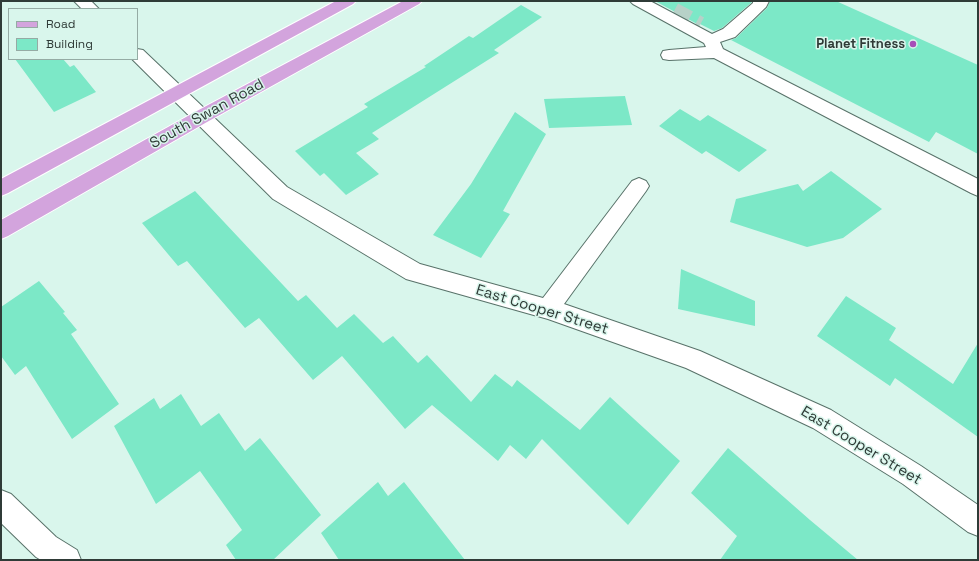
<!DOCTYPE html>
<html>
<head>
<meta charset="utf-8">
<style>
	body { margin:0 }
	#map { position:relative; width:979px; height:561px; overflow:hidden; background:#d9f6ec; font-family:"Space Grotesk",sans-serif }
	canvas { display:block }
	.frame { position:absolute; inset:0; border:2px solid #2f3b37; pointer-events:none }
	.legend { position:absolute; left:8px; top:8px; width:130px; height:52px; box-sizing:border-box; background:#d9f6ec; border:1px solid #95aba4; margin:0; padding:5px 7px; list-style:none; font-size:12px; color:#2f3b37 }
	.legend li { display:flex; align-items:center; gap:8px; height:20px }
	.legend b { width:20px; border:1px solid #95aba4 }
</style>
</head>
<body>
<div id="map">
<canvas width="979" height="561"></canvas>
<div class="frame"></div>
<ul class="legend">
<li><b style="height:5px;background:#d3a4dd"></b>Road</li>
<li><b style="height:11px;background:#7ce8c7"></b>Building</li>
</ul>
</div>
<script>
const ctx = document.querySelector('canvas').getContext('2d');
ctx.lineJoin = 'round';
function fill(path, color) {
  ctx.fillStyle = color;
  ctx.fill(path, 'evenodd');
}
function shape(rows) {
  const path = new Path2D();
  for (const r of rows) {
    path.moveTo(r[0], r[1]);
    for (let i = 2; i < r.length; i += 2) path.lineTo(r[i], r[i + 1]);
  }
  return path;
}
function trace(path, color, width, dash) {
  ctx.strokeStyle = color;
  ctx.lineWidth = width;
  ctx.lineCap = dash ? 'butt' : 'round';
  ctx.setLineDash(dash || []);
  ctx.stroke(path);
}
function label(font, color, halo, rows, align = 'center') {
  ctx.font = font + ' "Space Grotesk",sans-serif';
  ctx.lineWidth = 3;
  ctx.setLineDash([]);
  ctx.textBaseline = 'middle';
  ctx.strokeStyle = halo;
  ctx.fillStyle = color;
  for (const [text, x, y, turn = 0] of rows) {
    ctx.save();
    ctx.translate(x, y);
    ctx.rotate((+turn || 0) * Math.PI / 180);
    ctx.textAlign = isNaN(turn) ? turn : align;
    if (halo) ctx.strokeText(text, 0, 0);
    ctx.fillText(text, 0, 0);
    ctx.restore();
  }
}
fill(shape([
	[655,1,752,1,752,2,722,28,714,31,700,24,699,25],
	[770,1,836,1,978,65,978,154,936,132,929,142,731,40,736,38,767,8],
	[521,5,542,17,494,50,499,53,372,133,379,139,356,153,379,174,346,195,324,173,320,176,295,151,368,107,364,104,426,67,424,66,469,36,473,38],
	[15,59,63,59,70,67,74,65,96,92,54,112],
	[625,96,632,125,549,128,544,99],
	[680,109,700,121,708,115,767,150,739,172,706,151,702,154,659,126],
	[515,112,546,134,503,211,510,214,481,258,433,235,471,184],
	[831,171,882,209,843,238,807,247,730,222,736,199,798,184,803,191],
	[195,191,298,301,306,295,337,328,354,314,383,343,393,336,418,363,427,355,471,402,495,374,512,387,517,380,580,430,610,397,680,461,628,525,542,439,526,459,510,445,498,461,432,405,405,429,342,356,313,380,259,318,245,328,187,261,178,266,142,223],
	[681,269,755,301,755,326,678,309],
	[39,281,65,312,63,313,77,330,71,334,119,404,72,439,26,366,15,375,1,356,1,307],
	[846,296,896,328,889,340,953,384,978,343,978,437,895,378,890,386,817,336],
	[181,394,201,426,219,413,245,451,260,438,321,515,273,560,236,560,226,545,242,530,200,471,156,504,114,426,154,398,160,409],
	[728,448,810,520,858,560,720,560,737,536,691,493],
	[378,482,388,496,404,482,465,560,339,560,321,533]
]), '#7ce8c7');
trace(shape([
	[674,11,700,25]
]), '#b7d1c8', 17, [17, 8]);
const minor = shape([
	[74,1,91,1,99,9,82,9,74,1],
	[630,1,650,1,712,34,723,29,753,3,753,1,769,1,766,7,735,37,720,42,723,49,978,179,978,196,971,193,714,58,669,60,663,59,661,55,663,51,669,50,706,47,704,43,633,4,630,1],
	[137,49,143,50,287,187,420,264,543,298,632,181,639,178,646,181,649,186,646,191,564,304,700,351,831,410,921,466,978,505,978,536,968,532,903,484,813,428,686,368,548,319,406,279,273,199,132,59,137,59,137,49],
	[1,490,11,494,56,537,77,550,81,560,41,560,36,557,1,523,1,490]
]);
const major = shape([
	[336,1,356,1,353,4,8,193,1,196,1,179,336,1],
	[403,1,422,1,419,4,207,122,8,236,1,239,1,220,195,112,403,1]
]);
trace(minor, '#587269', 2);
trace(major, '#fff', 2);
fill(minor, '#fff');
fill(major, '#d3a4dd');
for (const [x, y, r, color] of [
	[913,44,4,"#a74db8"]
]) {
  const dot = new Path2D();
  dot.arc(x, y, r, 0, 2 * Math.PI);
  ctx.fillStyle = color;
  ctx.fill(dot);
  trace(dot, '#d9f6ec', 1.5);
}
label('bold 13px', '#2f3b37', '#d9f6ec', [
	["Planet Fitness",905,44]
], 'right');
label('15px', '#2f3b37', '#d9f6ec', [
	["South Swan Road",207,114,-29],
	["East Cooper Street",542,310,17],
	["East Cooper Street",861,446,31]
]);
</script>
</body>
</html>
